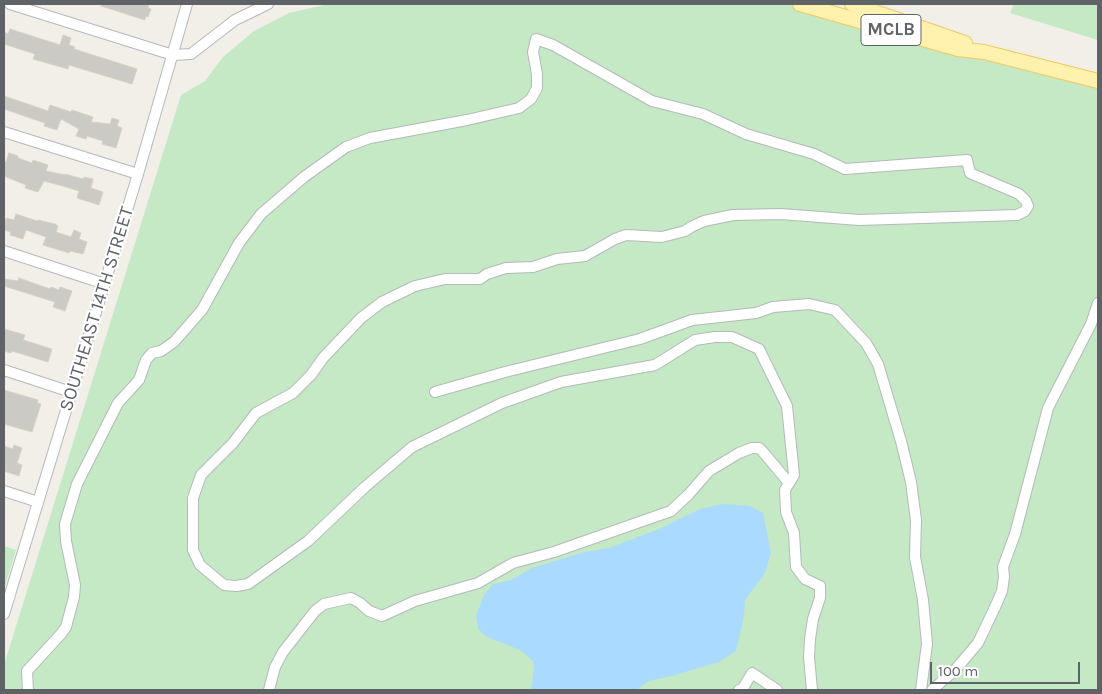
<!DOCTYPE html>
<html>
<head>
<meta charset="utf-8">
<style>
	body { margin:0 }
	#map { position:relative; width:1102px; height:694px; overflow:hidden; background:#f1efe8; font-family:Karla,sans-serif }
	canvas { display:block }
	.frame { position:absolute; inset:0; border:5px solid #5f6368; pointer-events:none }
	.scale { position:absolute; left:930px; top:662px; width:150px; height:22px; box-sizing:border-box; border:2px solid #5f6368; border-top:0; padding-left:6px; font-size:15px; line-height:18px; white-space:nowrap; color:#5f6368; -webkit-text-stroke:4px #fff; paint-order:stroke }
</style>
</head>
<body>
<div id="map">
<canvas width="1102" height="694"></canvas>
<div class="frame"></div>
<div class="scale">100 m</div>
</div>
<script>
const ctx = document.querySelector('canvas').getContext('2d');
ctx.lineJoin = 'round';
function fill(path, color) {
  ctx.fillStyle = color;
  ctx.fill(path, 'evenodd');
}
function shape(rows) {
  const path = new Path2D();
  for (const r of rows) {
    path.moveTo(r[0], r[1]);
    for (let i = 2; i < r.length; i += 2) path.lineTo(r[i], r[i + 1]);
  }
  return path;
}
function trace(path, color, width, dash) {
  ctx.strokeStyle = color;
  ctx.lineWidth = width;
  ctx.lineCap = dash ? 'butt' : 'round';
  ctx.setLineDash(dash || []);
  ctx.stroke(path);
}
function label(font, color, halo, rows, align = 'center') {
  ctx.font = font + ' Karla,sans-serif';
  ctx.lineWidth = 4.5;
  ctx.setLineDash([]);
  ctx.textBaseline = 'middle';
  ctx.strokeStyle = halo;
  ctx.fillStyle = color;
  for (const [text, x, y, turn = 0] of rows) {
    ctx.save();
    ctx.translate(x, y);
    ctx.rotate((+turn || 0) * Math.PI / 180);
    ctx.textAlign = isNaN(turn) ? turn : align;
    if (halo) ctx.strokeText(text, 0, 0);
    ctx.fillText(text, 0, 0);
    ctx.restore();
  }
}
fill(shape([
	[329,4,827,4,953,44,1098,82,1098,690,4,690,4,665,181,95,205,81,223,57,254,31,289,13],
	[1014,4,1098,4,1098,40,1010,13],
	[4,546,16,550,4,589]
]), '#c5e8c5');
fill(shape([
	[723,504,750,506,763,513,771,553,765,573,745,600,744,615,736,651,719,662,671,676,649,681,636,690,531,690,534,670,533,661,520,650,487,637,478,629,476,616,484,595,493,584,511,580,532,568,585,552,609,548,659,529,700,509]
]), '#aadaff');
const building = shape([
	[101,4,149,4,148,8,151,9,148,17,146,16,145,20,101,6,101,4],
	[10,29,60,45,63,35,71,38,69,45,75,47,74,49,137,69,132,84,69,65,68,69,33,59,35,54,4,44,4,32,8,34,10,29],
	[4,96,48,111,50,105,71,112,72,110,93,117,91,122,110,124,112,118,119,120,117,126,122,128,116,148,102,144,103,141,87,136,86,139,76,136,79,129,61,119,57,130,44,126,45,123,4,109,4,96],
	[9,153,18,156,18,158,32,163,33,160,48,165,46,171,65,175,65,174,83,179,84,177,93,179,91,188,103,192,99,205,77,198,79,191,63,186,44,181,38,192,25,188,26,185,4,176,4,161,6,162,9,153],
	[16,214,37,221,38,220,55,224,58,226,56,232,71,237,74,230,81,233,79,239,87,242,83,254,70,251,69,253,43,245,46,237,26,230,23,239,10,235,11,232,4,230,4,226,6,218,14,220,16,214],
	[19,278,50,289,51,287,59,290,60,287,72,291,65,311,53,307,55,302,4,286,4,279,18,281,19,278],
	[4,329,25,335,23,340,52,349,48,362,12,351,11,353,4,351,4,329],
	[4,390,38,400,37,403,41,404,32,432,4,424,4,390],
	[14,445,22,448,17,463,22,465,19,476,4,471,4,446,13,449,14,445]
]);
fill(building, '#cccac5');
trace(building, '#d6d1c6', 1);
const minor = shape([
	[10,4,173,55,191,54,235,20,268,4],
	[4,132,138,174],
	[4,251,105,284],
	[4,370,71,392],
	[435,392,505,372,640,339,692,320,756,313,773,307,809,304,835,310,866,343,878,364,901,441,911,482,916,520,915,557,923,600,927,644,921,690],
	[4,491,38,502],
	[4,614,138,174,187,4],
	[28,690,27,671,61,634,66,627,74,597,75,585,66,541,65,524,77,484,118,403,139,380,146,360,152,353,161,351,174,342,202,310,239,243,261,214,304,177,346,147,370,138,467,120,519,108,531,99,537,88,537,74,533,52,536,39,553,45,652,101,703,114,746,134,814,154,845,169,967,160,970,173,1019,194,1026,201,1028,206,1025,211,1017,215,859,220,781,214,733,215,704,221,691,227,685,231,662,237,626,235,615,239,585,256,557,259,533,267,506,268,487,274,480,279,445,279,415,286,382,302,361,318,323,358,311,375,293,393,256,413,233,443,201,475,193,498,193,550,200,565,224,585,236,586,248,584,308,541,365,487,412,447,502,403,561,382,655,365,695,340,715,337,732,337,759,349,787,406,794,475,785,490,786,512,794,533,796,567,805,579,820,586,820,598,813,619,810,639,809,657,812,690],
	[269,690,275,667,283,652,315,611,324,604,351,598,360,603,369,611,382,616,415,601,478,583,513,563,554,552,671,511,689,494,709,471,739,453,752,448,759,448,764,453,789,483],
	[739,690,743,688,752,673,777,690],
	[932,690,955,670,978,643,996,605,1002,591,1004,577,1003,567,1015,534,1048,408,1091,324,1098,303]
]);
const major = shape([
	[800,4,958,49,984,52,1098,81],
	[852,4,965,43]
]);
trace(minor, '#b5b8bc', 12);
trace(major, '#f2c960', 16);
trace(minor, '#fff', 10);
trace(major, '#fff2af', 14);
for (const [x, y, w] of [
	[891,30,60]
]) {
  const box = new Path2D();
  box.roundRect(x - w / 2, y - 15.5, w, 31, 4);
  ctx.fillStyle = '#fff';
  ctx.fill(box);
  trace(box, '#5f6368', 1);
}
label('bold 18px', '#5f6368', null, [
	["MCLB",891,30]
]);
label('19px', '#5f6368', '#fff', [
	["SOUTHEAST 14TH STREET",97,309,-73]
]);
</script>
</body>
</html>
